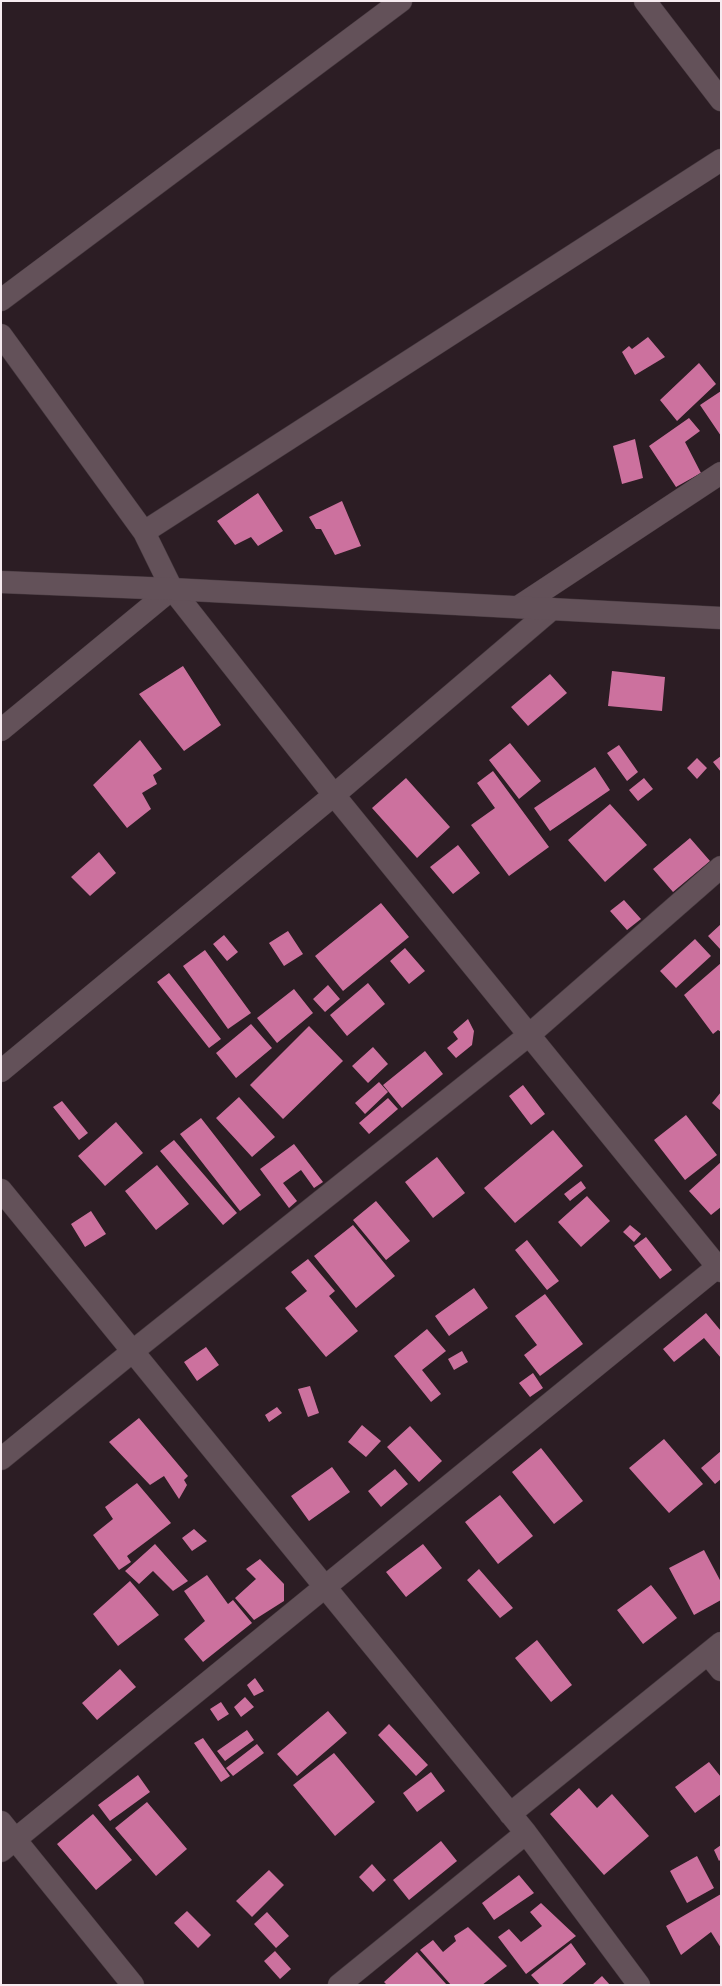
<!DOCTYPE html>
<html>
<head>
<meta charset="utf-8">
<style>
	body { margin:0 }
	#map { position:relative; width:722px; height:1986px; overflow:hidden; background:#2c1d24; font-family:Jost,sans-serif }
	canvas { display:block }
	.frame { position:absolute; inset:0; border:2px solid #f6ebf0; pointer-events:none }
</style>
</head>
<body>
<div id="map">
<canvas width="722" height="1986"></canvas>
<div class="frame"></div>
</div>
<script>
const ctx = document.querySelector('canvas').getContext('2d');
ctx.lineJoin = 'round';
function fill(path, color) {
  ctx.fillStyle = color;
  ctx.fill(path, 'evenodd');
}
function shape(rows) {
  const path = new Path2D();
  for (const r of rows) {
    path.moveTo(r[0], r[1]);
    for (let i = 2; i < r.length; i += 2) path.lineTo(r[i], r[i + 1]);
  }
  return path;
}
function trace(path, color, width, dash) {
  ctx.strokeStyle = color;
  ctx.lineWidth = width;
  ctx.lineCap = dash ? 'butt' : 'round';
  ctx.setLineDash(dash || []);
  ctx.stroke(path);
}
fill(shape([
	[648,337,665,357,635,375,622,352,629,346,632,349],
	[699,363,716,384,677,421,660,400],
	[721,391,721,436,700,405],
	[689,418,700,431,685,442,701,473,676,487,649,446],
	[635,439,643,478,622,484,613,446],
	[258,493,283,531,258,546,251,537,235,545,217,521],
	[342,501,361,546,335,555,321,529,316,529,309,517],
	[183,666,221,725,184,751,139,694],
	[612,671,665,677,662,711,608,706],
	[550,674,567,693,528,726,511,707],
	[140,740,162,769,153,775,157,784,142,793,151,809,127,828,93,785],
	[510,743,541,781,519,799,489,760],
	[619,745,638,772,627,781,607,753],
	[721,756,721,772,713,762],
	[697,758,707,768,697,779,687,768],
	[595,767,610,790,550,831,534,808],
	[493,771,549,847,509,876,471,825,495,808,477,783],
	[406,778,450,827,417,858,372,808],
	[644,778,653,789,638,801,629,790],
	[610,804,647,845,605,882,568,840],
	[690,838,710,861,673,892,653,869],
	[458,845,480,873,453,894,430,867],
	[99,852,116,873,90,896,71,877],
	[624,900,641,919,627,930,610,911],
	[381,903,409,937,343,991,315,956],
	[721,924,721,950,708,936],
	[288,931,303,954,284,966,269,943],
	[224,935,238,952,227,961,213,944],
	[695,939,711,956,676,988,660,971],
	[405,948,425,971,409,984,390,961],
	[205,950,251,1013,228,1029,183,966],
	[721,963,721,1032,718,1030,713,1034,684,995],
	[169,973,221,1039,209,1048,157,982],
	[368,983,385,1004,347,1036,330,1015],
	[328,985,340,999,325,1012,313,999],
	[294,989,313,1013,277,1043,257,1018],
	[468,1019,474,1031,472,1045,456,1058,447,1048,458,1039,453,1032],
	[251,1024,272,1048,236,1078,216,1053],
	[309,1026,343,1061,283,1119,250,1085],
	[373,1047,388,1064,368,1083,352,1066],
	[425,1051,443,1074,402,1108,383,1085],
	[379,1082,388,1092,365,1114,355,1103],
	[523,1085,545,1114,531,1125,509,1096],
	[721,1092,721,1111,712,1103],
	[239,1097,275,1137,252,1157,216,1118],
	[388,1098,398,1109,369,1134,359,1123],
	[62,1101,88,1133,79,1140,53,1107],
	[686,1115,717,1155,685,1180,654,1140],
	[201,1118,261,1195,240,1211,180,1134],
	[116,1122,143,1153,105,1186,78,1156],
	[553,1130,583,1166,515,1223,484,1188],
	[174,1140,237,1213,223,1225,160,1151],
	[294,1144,323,1182,314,1188,301,1170,283,1183,297,1201,289,1208,260,1169],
	[437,1157,465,1193,433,1218,405,1182],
	[721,1162,721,1207,711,1215,689,1191],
	[157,1165,189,1204,156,1230,125,1191],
	[581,1181,586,1188,570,1201,564,1194],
	[587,1196,610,1221,581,1247,558,1222],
	[376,1201,410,1241,386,1260,353,1220],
	[91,1211,106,1234,85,1247,71,1224],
	[353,1225,395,1276,356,1308,314,1256],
	[630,1225,641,1234,634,1242,623,1232],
	[646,1237,672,1270,660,1279,634,1246],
	[527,1240,559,1281,547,1290,515,1250],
	[308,1259,335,1291,329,1296,358,1331,326,1357,285,1308,307,1291,291,1272],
	[474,1288,488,1308,449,1336,435,1316],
	[545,1294,583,1344,540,1376,524,1355,537,1345,515,1316],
	[706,1313,721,1331,721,1358,704,1338,674,1362,663,1349],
	[427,1329,446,1351,422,1370,441,1394,431,1402,394,1356],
	[206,1347,219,1365,197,1381,184,1362],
	[462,1351,468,1362,454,1370,448,1359],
	[533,1373,543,1388,530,1397,519,1383],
	[310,1386,319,1413,308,1417,298,1389],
	[277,1407,282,1413,269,1422,265,1415],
	[139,1418,188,1476,184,1480,187,1485,179,1499,164,1476,150,1485,109,1442],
	[362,1425,381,1441,366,1457,348,1442],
	[410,1426,442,1461,419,1482,387,1447],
	[664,1439,703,1484,669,1513,629,1468],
	[541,1448,583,1501,554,1524,512,1472],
	[721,1451,721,1479,715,1484,701,1468],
	[332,1467,350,1492,309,1521,291,1496],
	[395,1469,408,1484,381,1507,368,1491],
	[137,1483,171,1523,127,1556,131,1562,119,1570,93,1535,113,1519,105,1507],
	[500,1495,533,1536,498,1564,465,1522],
	[194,1529,207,1541,192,1551,182,1538],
	[155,1544,188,1581,173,1591,153,1571,139,1584,125,1571],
	[423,1544,442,1568,406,1597,386,1572],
	[704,1550,721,1582,721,1600,694,1615,669,1568],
	[260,1559,284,1584,284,1601,254,1620,235,1598,256,1579,246,1569],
	[479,1569,513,1608,500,1618,467,1580],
	[207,1575,228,1604,233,1600,252,1623,203,1662,184,1639,205,1621,184,1591],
	[130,1581,159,1615,118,1646,93,1614],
	[651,1585,677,1618,643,1644,617,1610],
	[537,1640,572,1685,551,1702,515,1658],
	[120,1669,136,1687,97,1720,82,1703],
	[255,1678,264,1691,254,1696,247,1685],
	[245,1697,254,1707,241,1717,234,1707],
	[221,1702,229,1714,218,1721,210,1709],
	[328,1711,347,1733,297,1776,277,1754],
	[389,1724,428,1765,416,1776,378,1735],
	[247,1730,254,1740,225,1761,217,1751],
	[203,1738,230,1776,221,1782,194,1743],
	[257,1744,264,1753,233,1776,226,1768],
	[334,1753,375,1802,335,1836,293,1785],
	[709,1762,721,1777,721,1794,695,1813,675,1787],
	[431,1772,445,1791,417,1812,403,1793],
	[138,1775,150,1792,110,1821,98,1805],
	[579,1788,597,1808,612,1794,649,1836,604,1875,550,1814],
	[147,1802,187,1849,156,1876,115,1828],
	[93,1814,132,1860,96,1890,57,1844],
	[441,1841,457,1861,409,1900,393,1880],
	[721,1845,721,1859,719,1861,714,1850],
	[697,1856,714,1888,687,1903,670,1871],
	[372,1864,386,1880,373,1892,359,1877],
	[269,1870,284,1885,252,1917,236,1901],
	[519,1875,534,1893,494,1920,482,1903],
	[721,1894,721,1948,711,1932,681,1955,666,1926],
	[541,1903,576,1936,526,1974,498,1937,509,1929,521,1942,542,1926,530,1912],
	[187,1911,211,1935,198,1948,174,1923],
	[267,1912,289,1936,276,1948,254,1924],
	[468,1927,507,1966,482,1985,451,1985,420,1950,433,1940,443,1952,456,1941,454,1936],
	[571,1943,586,1964,561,1985,540,1985,531,1975],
	[275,1951,291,1969,280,1979,264,1961],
	[417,1952,447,1985,387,1985,384,1982],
	[602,1976,610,1985,592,1985]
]), '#cc719e');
const street = shape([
	[645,1,721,100],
	[1,300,401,1],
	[1,335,144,532,172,589,334,795,721,1271],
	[144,532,721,160],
	[518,607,721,473],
	[1,730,172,589],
	[1,1071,334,795,552,609],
	[1,1190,526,1833,639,1985],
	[1,1459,133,1351,529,1035,721,867],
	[708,1654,721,1670],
	[510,1814,721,1643],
	[1,1822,133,1985],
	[1,1851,721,1264],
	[339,1985,526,1833]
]);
const secondary = shape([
	[1,582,172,589,721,618]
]);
trace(street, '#46393f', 23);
trace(secondary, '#46393f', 23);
trace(street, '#635159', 22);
trace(secondary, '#635159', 22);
</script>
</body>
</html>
